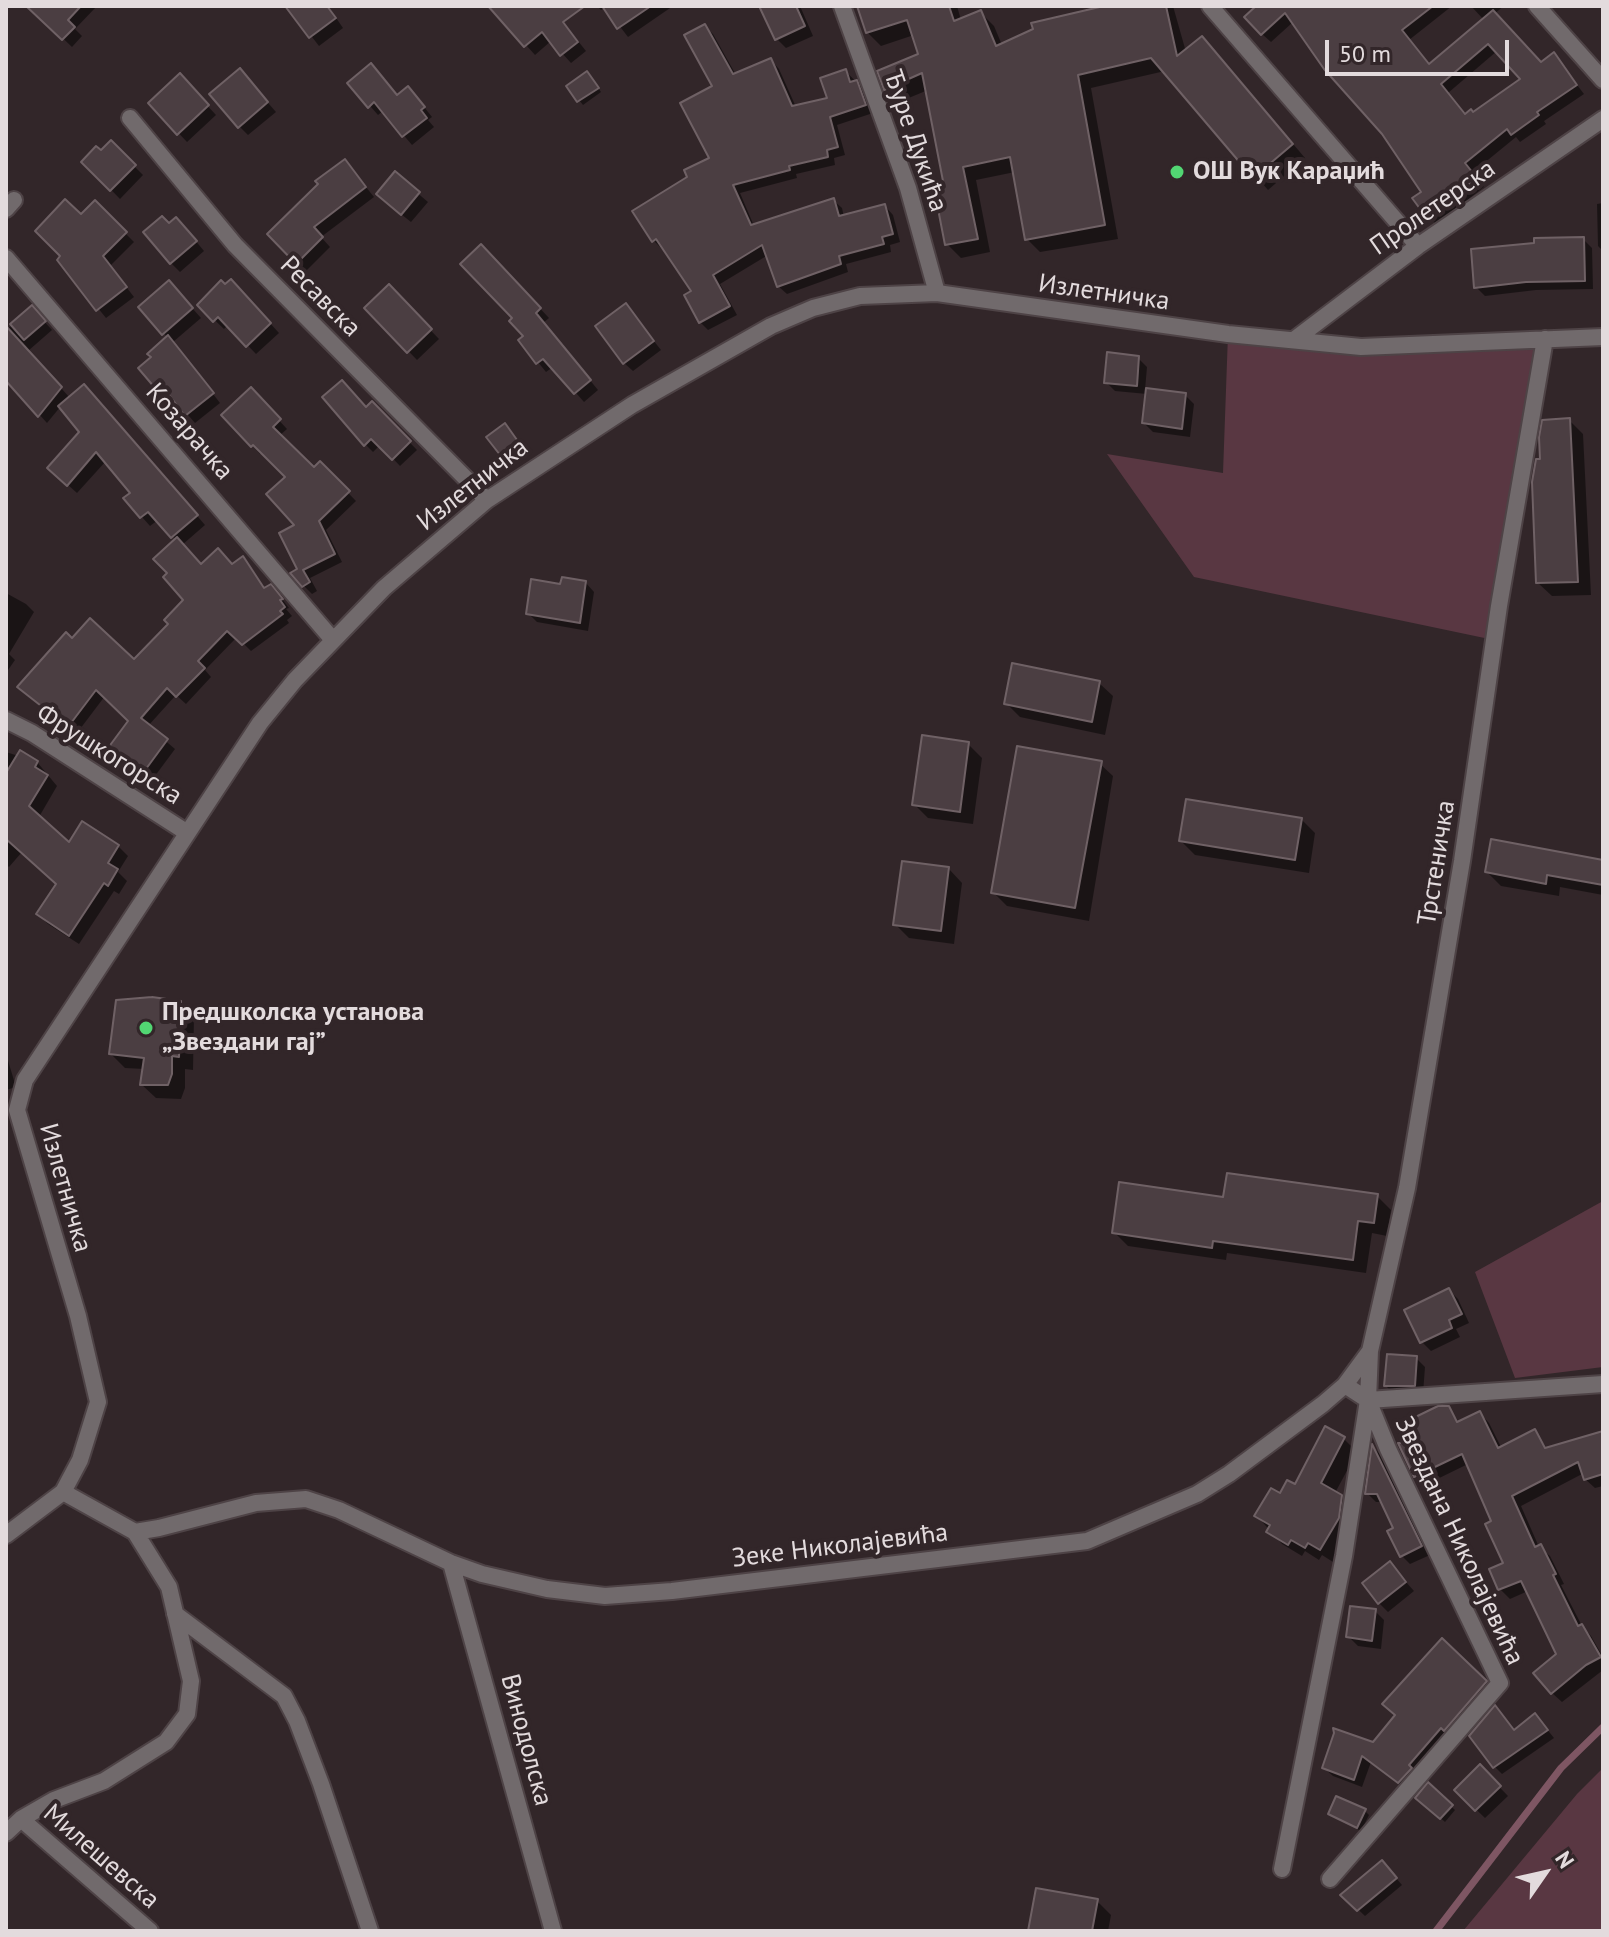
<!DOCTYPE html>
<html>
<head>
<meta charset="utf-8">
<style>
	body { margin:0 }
	#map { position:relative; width:1609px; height:1937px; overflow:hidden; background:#322629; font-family:"PT Sans",sans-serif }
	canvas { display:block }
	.frame { position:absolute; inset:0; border:8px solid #e3dbdd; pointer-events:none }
	.north { position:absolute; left:1505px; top:1833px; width:80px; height:80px; -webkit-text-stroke:6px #322629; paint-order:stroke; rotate:56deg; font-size:22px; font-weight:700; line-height:32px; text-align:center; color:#e3dbdd }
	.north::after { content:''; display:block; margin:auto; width:28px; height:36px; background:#e3dbdd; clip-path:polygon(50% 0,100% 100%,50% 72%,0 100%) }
	.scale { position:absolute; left:1325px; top:40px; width:184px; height:36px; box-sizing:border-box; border:4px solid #e3dbdd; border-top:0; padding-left:10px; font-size:24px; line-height:28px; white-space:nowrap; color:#e3dbdd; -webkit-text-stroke:6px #322629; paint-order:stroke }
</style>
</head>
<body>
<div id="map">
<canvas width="1609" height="1937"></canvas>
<div class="frame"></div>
<div class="north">N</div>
<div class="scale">50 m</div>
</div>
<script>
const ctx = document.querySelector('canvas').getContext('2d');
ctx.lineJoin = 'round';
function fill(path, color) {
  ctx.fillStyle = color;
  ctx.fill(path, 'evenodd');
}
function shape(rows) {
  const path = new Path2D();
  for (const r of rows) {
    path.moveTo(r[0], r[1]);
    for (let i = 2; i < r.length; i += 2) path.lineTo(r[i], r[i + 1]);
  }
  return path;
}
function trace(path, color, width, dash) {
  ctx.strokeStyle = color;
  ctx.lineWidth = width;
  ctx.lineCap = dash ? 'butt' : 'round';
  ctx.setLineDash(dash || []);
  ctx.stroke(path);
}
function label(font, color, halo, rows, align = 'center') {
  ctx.font = font + ' "PT Sans",sans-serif';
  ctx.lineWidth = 8;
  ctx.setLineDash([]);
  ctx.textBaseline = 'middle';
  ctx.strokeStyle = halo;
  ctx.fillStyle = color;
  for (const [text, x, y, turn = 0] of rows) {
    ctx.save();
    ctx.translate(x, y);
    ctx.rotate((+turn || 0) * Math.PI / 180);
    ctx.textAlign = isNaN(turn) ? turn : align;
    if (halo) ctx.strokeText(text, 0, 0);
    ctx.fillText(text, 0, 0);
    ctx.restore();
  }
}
fill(shape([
	[1228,334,1361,347,1545,339,1494,640,1194,577,1107,454,1223,473],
	[1603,1201,1603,1367,1515,1378,1475,1272],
	[1603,1768,1603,1931,1463,1931,1577,1794]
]), '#593742');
fill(shape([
	[29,6,97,6,75,29,82,36,72,47],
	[288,6,328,6,343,28,319,46],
	[491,6,538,6,566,26,586,51,571,63,551,41,535,55],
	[597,6,673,6,628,37,605,7,601,10],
	[762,6,800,6,813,36,786,48,777,39],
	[859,6,957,6,961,20,980,12,994,26,1002,45,1114,6,1173,6,1186,52,1215,52,1305,158,1268,190,1165,71,1091,88,1118,239,1040,252,1027,239,1015,172,976,180,990,252,961,258,947,244,945,183,928,90,899,102,886,89,920,55,914,35,881,46,867,32],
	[1259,6,1452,6,1409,40,1430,66,1484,20,1471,6,1504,6,1494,14,1546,70,1554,55,1584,94,1544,121,1546,124,1520,142,1516,137,1472,173,1484,187,1436,224,1427,216,1424,192,1384,133,1292,23,1271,42,1262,34,1247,17],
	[1497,51,1523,80,1473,114,1466,116,1448,93],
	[704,26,713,34,736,75,771,60,779,69,796,107,829,100,845,71,865,90,873,113,837,125,845,155,834,158,835,165,796,174,797,178,740,193,754,226,833,200,842,208,844,217,885,206,893,215,900,242,890,245,891,252,846,264,848,272,787,294,778,286,768,255,720,284,737,315,708,330,700,322,694,292,664,248,662,249,654,241,635,212,690,177,712,159,715,87],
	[180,76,216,115,187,142,150,103],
	[591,77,601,92,583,105,568,86],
	[248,80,276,112,248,135,239,126],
	[350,83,398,97,417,98,432,117,428,120,434,127,412,145,383,111,378,115],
	[111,143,143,175,120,199,84,162,101,153],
	[345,161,374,197,321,237,330,247,306,271,269,234],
	[395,174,428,202,411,222,387,203],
	[95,203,134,242,110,266,134,297,106,318,59,260,81,217],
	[1603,203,1603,251,1598,246,1597,204],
	[169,226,185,228,204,251,180,272,171,263],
	[1583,239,1592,248,1593,289,1536,290,1485,296,1476,287],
	[490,255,549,318,543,323,598,390,584,402,553,367,546,372,520,340,526,336],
	[389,287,439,339,417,360,367,308],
	[240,290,279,333,256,354,228,325,224,329,199,305],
	[177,291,201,318,173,342,220,403,195,423,174,399,171,402,163,394,168,338,141,307],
	[626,306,661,350,633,371,624,363],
	[32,308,52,330,28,351,70,398,93,395,205,525,182,545,201,566,232,566,242,559,266,589,279,595,289,608,286,609,292,616,287,620,289,623,251,651,237,637,205,670,211,677,186,704,176,695,148,726,175,749,152,780,119,756,131,721,105,696,77,733,28,695,73,641,134,661,170,624,185,600,170,574,176,540,158,520,150,526,142,517,126,498,133,493,106,461,77,493,59,477,82,432,61,406,47,423,6,378,6,330],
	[1138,358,1147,367,1145,390,1185,395,1194,404,1190,437,1153,432,1144,423,1147,394,1115,391,1106,382],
	[251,390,287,429,279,436,314,470,320,464,356,501,326,530,342,562,310,578,317,591,312,594,304,586,299,570,297,526,288,477,262,452,260,454,224,415],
	[372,404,417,450,400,466,380,445,373,452,365,444,366,410],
	[1569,420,1583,434,1591,595,1552,596,1538,583,1542,461],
	[508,429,524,451,509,463,489,437],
	[586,583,594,592,588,631,537,622,528,613,562,586],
	[6,593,26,604,34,612,9,654,15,660,6,673],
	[1099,683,1113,696,1105,735,1020,717,1006,703],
	[968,744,982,758,973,824,928,818,914,804],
	[6,752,37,762,57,786,39,817,69,845,118,846,128,856,118,872,127,881,119,894,114,891,79,944,48,924,38,914,58,884,22,852,9,867,6,864],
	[1099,763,1113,776,1089,921,1007,906,993,892],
	[1301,819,1315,833,1309,873,1195,855,1181,841],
	[1603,862,1603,895,1560,887,1559,896,1501,886,1487,872],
	[949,869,962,883,954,944,909,938,895,924],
	[180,1003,194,1017,193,1070,185,1069,185,1088,181,1099,156,1098,142,1085,144,1069,125,1068,111,1054],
	[6,1054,16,1087,6,1090],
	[1377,1196,1391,1210,1387,1236,1372,1233,1366,1273,1227,1253,1226,1260,1128,1246,1114,1232,1225,1199],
	[1449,1290,1458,1299,1469,1323,1456,1329,1460,1337,1431,1351,1422,1342,1407,1311],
	[1416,1358,1425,1367,1423,1394,1395,1395,1386,1386],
	[1448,1408,1460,1423,1480,1413,1489,1423,1502,1449,1534,1432,1548,1449,1603,1433,1603,1486,1595,1488,1585,1479,1584,1473,1521,1506,1539,1547,1550,1556,1564,1584,1561,1585,1582,1626,1591,1636,1603,1657,1603,1670,1562,1702,1552,1693,1559,1654,1528,1591,1510,1599,1500,1589,1492,1570,1505,1564,1494,1522,1468,1464,1425,1485,1415,1476,1411,1445],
	[1344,1439,1357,1452,1335,1493,1354,1510,1351,1532,1333,1562,1322,1555,1319,1560,1305,1551,1302,1556,1282,1544,1257,1516,1296,1487],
	[1374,1448,1381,1455,1430,1555,1410,1564,1401,1555,1396,1529,1383,1502,1376,1502,1367,1493],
	[1390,1564,1414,1591,1388,1612,1379,1603],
	[1375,1611,1384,1620,1381,1649,1358,1646,1349,1637],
	[1442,1641,1494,1691,1408,1790,1371,1762,1362,1787,1333,1776,1324,1768,1373,1745,1397,1715],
	[1542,1723,1554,1738,1502,1774,1494,1766,1515,1732],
	[1480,1767,1508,1796,1485,1818,1456,1790],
	[1428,1785,1455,1810,1445,1822,1418,1798],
	[1365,1811,1369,1815,1361,1831,1330,1814],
	[1391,1872,1402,1885,1365,1916,1343,1895],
	[1097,1901,1111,1915,1108,1931,1031,1931]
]), '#0007');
trace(shape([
	[1436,1931,1561,1768,1603,1727]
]), '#7e5663', 7);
const building = shape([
	[26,6,81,6,68,20,75,27,62,40,26,6],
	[285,6,327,6,336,18,309,38,285,6],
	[488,6,585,6,563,22,578,42,560,56,542,32,524,47,488,6],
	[602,6,651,6,617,29,602,6],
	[759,6,796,6,805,26,775,40,759,6],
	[857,6,949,6,954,21,981,10,996,46,1033,29,1031,23,1104,6,1166,6,1177,56,1202,36,1293,144,1253,178,1151,58,1078,75,1105,225,1025,240,1010,157,963,167,978,239,945,245,933,183,943,181,922,73,884,90,877,71,918,54,907,20,866,33,857,6],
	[1256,6,1433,6,1402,30,1429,64,1493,10,1541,62,1554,52,1577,85,1537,112,1539,115,1511,135,1507,129,1465,163,1477,178,1426,217,1412,198,1421,192,1382,134,1324,69,1285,13,1261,35,1244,17,1256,6],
	[1488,44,1520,79,1473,112,1471,109,1465,114,1441,84,1488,44],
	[705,24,733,74,771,58,792,106,827,98,820,78,846,69,850,82,857,80,866,105,830,117,838,147,827,150,828,157,789,166,790,170,733,185,751,225,834,198,839,216,885,204,893,234,882,237,884,244,839,256,841,264,777,287,762,245,713,275,730,306,699,323,684,295,691,291,656,239,652,242,632,211,687,177,684,170,709,158,680,103,712,86,684,35,705,24],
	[371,63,397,95,408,86,425,107,421,110,427,118,402,137,374,102,368,108,347,83,371,63],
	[240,68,268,102,238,128,209,94,240,68],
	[587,71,599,88,577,102,566,86,587,71],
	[180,73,209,105,177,135,148,103,180,73],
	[111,140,136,165,110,191,81,162,96,146,101,150,111,140],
	[345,159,366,187,314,227,323,237,296,264,267,234,318,184,315,181,345,159],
	[395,171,420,192,401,215,376,194,395,171],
	[65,199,81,214,95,200,127,232,103,256,127,287,96,311,57,260,60,256,35,231,65,199],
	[162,216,169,223,176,217,197,241,170,264,143,232,162,216],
	[1584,237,1585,281,1526,282,1474,288,1471,249,1534,243,1534,238,1584,237],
	[481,244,541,308,536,313,591,380,574,394,543,359,536,364,518,340,523,336,509,321,512,318,460,264,481,244],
	[231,279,271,323,246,347,218,317,213,322,197,305,221,280,225,284,231,279],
	[169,280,193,308,162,335,138,307,169,280],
	[389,284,432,329,407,353,364,308,389,284],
	[626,303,654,341,623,364,595,326,626,303],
	[32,305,46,321,24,340,10,324,32,305],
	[6,326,62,387,38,417,6,381,6,326],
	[168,335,214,393,185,416,166,391,161,395,138,368,151,357,147,354,168,335],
	[1107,352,1139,356,1137,386,1104,383,1107,352],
	[342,380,366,407,372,401,411,441,392,460,371,439,364,446,322,397,342,380],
	[84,384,198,515,171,538,148,512,140,518,123,498,130,493,96,452,67,486,47,468,79,432,58,406,84,384],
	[251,387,281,419,273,427,314,467,320,461,350,491,319,521,335,554,303,570,310,582,302,587,290,573,297,569,279,533,294,525,266,494,285,477,253,445,251,447,221,415,251,387],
	[1146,388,1186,393,1182,429,1142,423,1146,388],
	[1570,418,1578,582,1536,583,1532,482,1536,459,1540,459,1539,437,1542,420,1570,418],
	[505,423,522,447,504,460,486,437,505,423],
	[177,537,201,564,218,548,232,564,243,556,264,588,271,584,283,599,280,600,285,607,280,611,283,614,242,645,227,631,198,661,205,668,176,697,167,688,141,718,168,739,143,773,108,748,128,721,96,690,68,727,17,687,66,632,72,638,90,618,134,659,168,624,164,620,183,600,163,577,167,573,153,559,177,537],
	[562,577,586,581,580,623,526,614,531,579,560,584,562,577],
	[1012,663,1100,681,1092,722,1004,704,1012,663],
	[922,735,969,742,960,812,912,805,922,735],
	[1017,746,1102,761,1075,908,991,893,1017,746],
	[20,750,38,761,35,767,48,775,29,806,69,842,82,821,119,845,108,863,118,869,108,886,104,883,69,936,36,914,56,884,6,839,6,773,20,750],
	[1186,799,1302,818,1295,860,1179,841,1186,799],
	[1491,839,1603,860,1603,885,1547,875,1546,884,1485,872,1491,839],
	[902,861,949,867,941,931,893,925,902,861],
	[152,997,181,1001,179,1057,172,1056,172,1074,168,1085,140,1085,144,1058,109,1054,116,1000,152,997],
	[1227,1173,1378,1194,1374,1223,1358,1221,1353,1260,1213,1241,1212,1248,1112,1233,1119,1182,1223,1197,1227,1173],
	[1449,1288,1462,1314,1449,1320,1452,1328,1420,1343,1404,1310,1449,1288],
	[1387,1354,1417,1356,1415,1386,1384,1386,1387,1354],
	[1438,1406,1449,1406,1457,1422,1480,1411,1498,1448,1535,1429,1545,1448,1603,1431,1603,1474,1584,1480,1578,1462,1512,1496,1535,1547,1541,1544,1556,1574,1553,1575,1578,1626,1582,1624,1601,1657,1586,1665,1551,1694,1533,1673,1556,1654,1521,1581,1498,1590,1489,1569,1503,1563,1485,1524,1491,1521,1462,1454,1414,1477,1398,1443,1408,1443,1399,1425,1438,1406],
	[1325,1426,1345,1437,1321,1483,1342,1495,1339,1518,1320,1550,1308,1543,1305,1548,1291,1540,1288,1545,1266,1532,1270,1525,1254,1516,1271,1488,1280,1493,1287,1480,1295,1484,1325,1426],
	[1372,1444,1422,1546,1400,1557,1387,1531,1393,1528,1377,1494,1365,1494,1372,1444],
	[1390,1561,1406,1582,1378,1604,1362,1583,1390,1561],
	[1350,1606,1376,1609,1372,1641,1346,1637,1350,1606],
	[1442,1638,1487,1681,1444,1731,1441,1728,1409,1765,1412,1768,1398,1783,1362,1756,1354,1780,1322,1768,1334,1733,1333,1728,1373,1742,1395,1715,1382,1704,1442,1638],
	[1495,1705,1514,1730,1535,1713,1548,1730,1493,1768,1469,1736,1495,1705],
	[1480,1764,1501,1786,1475,1811,1454,1790,1480,1764],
	[1428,1782,1453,1805,1440,1819,1415,1798,1428,1782],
	[1336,1796,1366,1809,1357,1828,1328,1814,1336,1796],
	[1382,1860,1397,1878,1357,1911,1340,1895,1382,1860],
	[1036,1888,1098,1899,1092,1931,1028,1931,1036,1888]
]);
fill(building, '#4b3e42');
trace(building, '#6f6165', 2);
const street = shape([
	[842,6,908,188,937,293],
	[1210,6,1418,246],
	[1537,6,1603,80],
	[130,118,235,245,487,500],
	[6,209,14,200],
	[6,258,333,640],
	[1294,340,1418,246,1603,119],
	[6,720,32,733,186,832],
	[1345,1385,1368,1400,1603,1384],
	[63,1492,135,1532,159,1528,256,1503,306,1499,339,1510,451,1563,482,1574,547,1589,605,1596,672,1591,1087,1541,1197,1494,1229,1474,1323,1404,1345,1385,1370,1351,1407,1188,1462,861,1499,606,1545,339],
	[6,1535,63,1492,80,1460,98,1402,78,1316,17,1110,25,1080,260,723,295,680,384,588,487,500,632,405,771,326,813,308,860,296,937,293,1228,334,1361,347,1603,337],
	[451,1563,553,1931],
	[175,1614,284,1696,297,1721,321,1784,370,1931],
	[21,1819,150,1931],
	[6,1833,21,1819,54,1800,104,1781,166,1742,187,1714,191,1681,169,1587,135,1532],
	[1282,1869,1344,1556,1368,1400,1370,1351],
	[1330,1879,1500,1683,1388,1449,1368,1400]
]);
trace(street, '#4e4346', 20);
trace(street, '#716a6c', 16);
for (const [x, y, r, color] of [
	[1177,172,8,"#52d673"],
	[146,1028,8,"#52d673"]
]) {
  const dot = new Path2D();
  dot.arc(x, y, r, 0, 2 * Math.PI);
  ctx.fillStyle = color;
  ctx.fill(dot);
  trace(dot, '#322629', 3);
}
label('26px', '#e3dbdd', '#322629', [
	["Ђуре Дукића",915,141,71],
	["Пролетерска",1433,208,-35],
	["Излетничка",1104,293,8],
	["Ресавска",320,297,45],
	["Козарачка",189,432,49],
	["Излетничка",473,485,-38],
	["Фрушкогорска",109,755,32],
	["Трстеничка",1437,863,-81],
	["Излетничка",65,1188,74],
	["Звездана Николајевића",1459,1541,65],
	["Зеке Николајевића",840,1546,-7],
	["Винодолска",526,1740,75],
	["Милешевска",101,1857,41]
]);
label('bold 26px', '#e3dbdd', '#322629', [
	["ОШ Вук Караџић",1193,172],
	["Предшколска установа",162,1013],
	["„Звездани гај”",162,1043]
], 'left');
</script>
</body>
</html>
